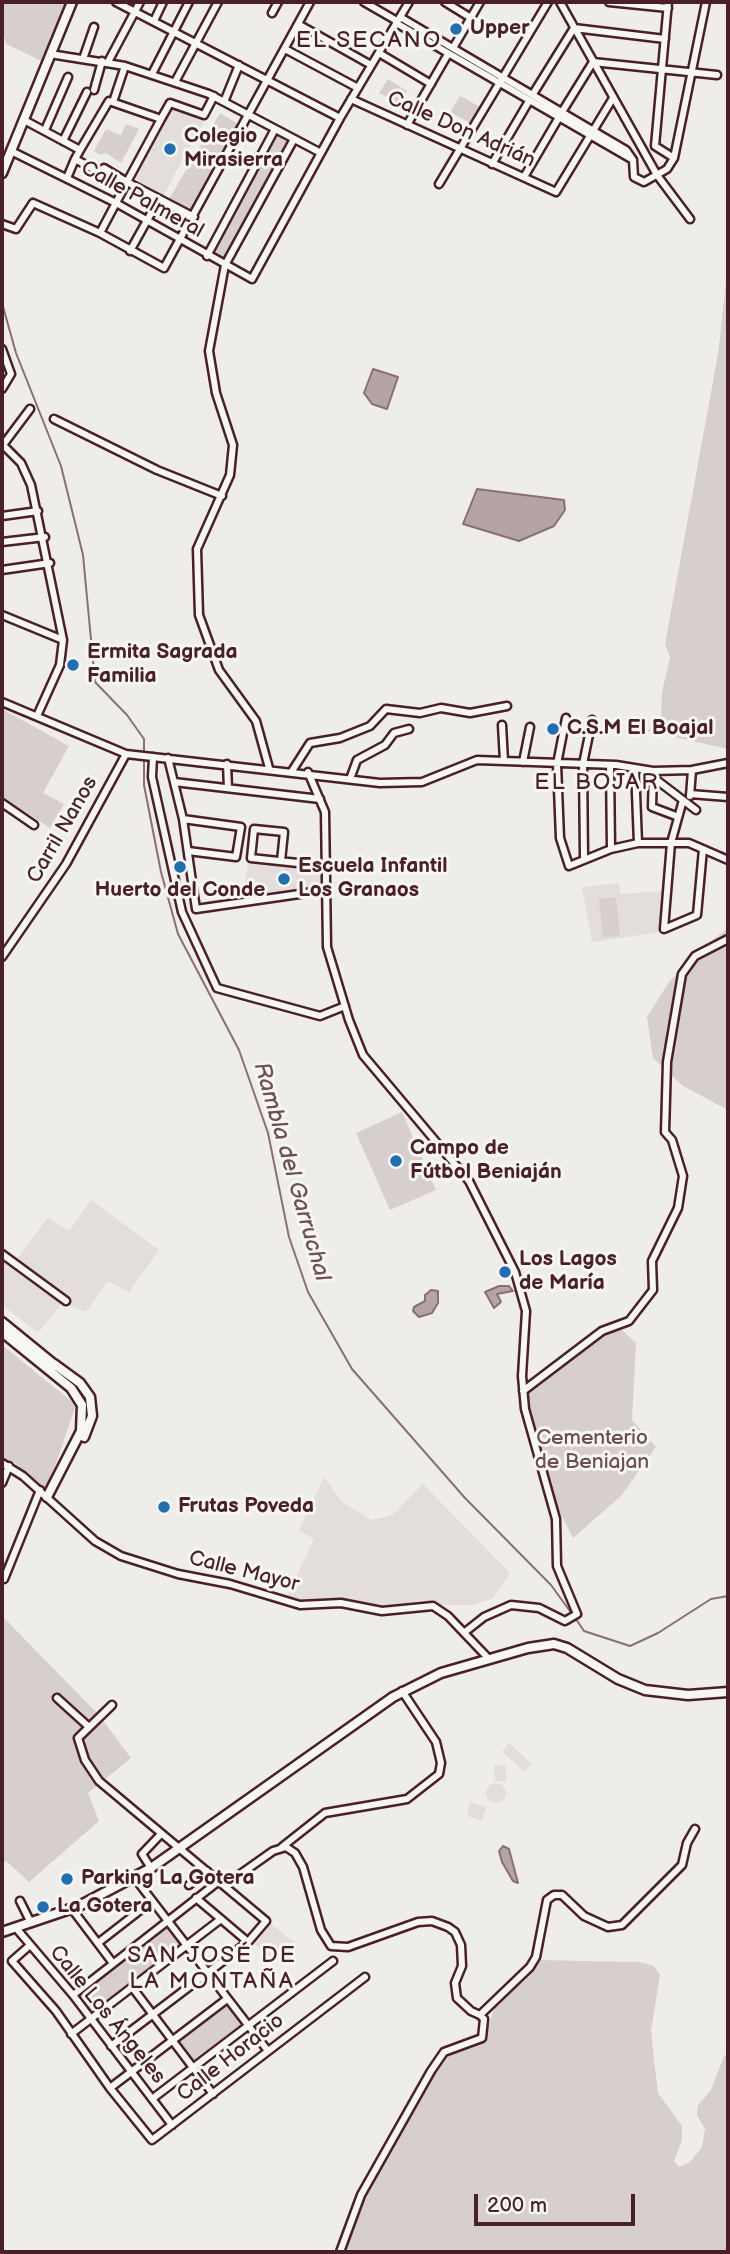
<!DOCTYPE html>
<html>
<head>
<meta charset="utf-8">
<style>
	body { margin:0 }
	#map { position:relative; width:730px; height:2254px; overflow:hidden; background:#efedea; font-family:"Balsamiq Sans",sans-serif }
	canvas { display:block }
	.frame { position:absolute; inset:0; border:4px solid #4a1f2b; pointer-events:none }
	.scale { position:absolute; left:474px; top:2194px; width:161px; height:32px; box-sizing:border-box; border:4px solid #4a1f2b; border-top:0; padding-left:9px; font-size:21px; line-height:24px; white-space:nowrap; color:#4a1f2b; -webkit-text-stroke:5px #f6f6f2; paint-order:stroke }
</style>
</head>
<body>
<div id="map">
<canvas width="730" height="2254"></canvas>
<div class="frame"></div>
<div class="scale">200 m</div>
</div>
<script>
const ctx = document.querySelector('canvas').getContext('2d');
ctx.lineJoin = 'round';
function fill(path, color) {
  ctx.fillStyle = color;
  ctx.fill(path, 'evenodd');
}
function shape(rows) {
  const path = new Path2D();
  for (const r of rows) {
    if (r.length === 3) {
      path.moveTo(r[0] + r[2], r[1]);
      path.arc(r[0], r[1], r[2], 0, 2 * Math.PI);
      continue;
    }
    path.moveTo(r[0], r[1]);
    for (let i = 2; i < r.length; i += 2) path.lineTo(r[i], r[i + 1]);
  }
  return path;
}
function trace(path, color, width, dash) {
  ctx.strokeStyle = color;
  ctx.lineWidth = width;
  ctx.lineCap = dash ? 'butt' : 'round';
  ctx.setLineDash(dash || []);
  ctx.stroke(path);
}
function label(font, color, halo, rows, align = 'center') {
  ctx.font = font + ' "Balsamiq Sans",sans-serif';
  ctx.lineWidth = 6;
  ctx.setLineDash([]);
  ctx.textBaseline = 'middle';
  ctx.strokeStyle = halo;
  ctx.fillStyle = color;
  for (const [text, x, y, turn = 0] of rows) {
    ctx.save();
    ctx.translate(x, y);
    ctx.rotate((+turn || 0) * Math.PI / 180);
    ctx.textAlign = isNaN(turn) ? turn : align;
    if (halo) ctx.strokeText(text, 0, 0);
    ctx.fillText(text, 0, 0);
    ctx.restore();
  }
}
fill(shape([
	[172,107,205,119,163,196,136,179],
	[248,862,324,869,322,889,242,901],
	[619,883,620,894,664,891,661,932,592,942,582,887],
	[91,1200,159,1250,129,1292,108,1281,86,1312,62,1303,38,1333,2,1305,2,1250,17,1259,48,1217,69,1231],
	[324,1477,343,1503,372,1520,393,1515,423,1484,510,1573,493,1598,472,1605,440,1605,422,1600,379,1608,337,1599,303,1601,287,1597,314,1539,299,1531],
	[509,1743,531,1763,524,1771,502,1752],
	[494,1764,506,1766,506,1782,495,1781],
	[496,1793,10],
	[470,1802,486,1807,482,1821,467,1816],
	[269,1922,295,1943,273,1959,253,1943]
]), '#e3dedc');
fill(shape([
	[2,2,71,4,46,63,6,44,2,29],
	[388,79,407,91,400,103,379,93],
	[460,96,482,108,472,124,450,112],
	[220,113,241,126,191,211,169,199],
	[126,124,139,129,121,163,106,153,100,155,94,151,106,129,121,135],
	[278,132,292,139,227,259,213,251],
	[728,264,728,749,647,731,661,719,662,692,670,657,665,644,718,354],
	[2,709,69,746,43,793,64,804,50,828,2,797],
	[616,897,620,936,603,937,599,899],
	[728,928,728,1108,726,1109,683,1086,653,1058,647,1017,669,982,701,949],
	[402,1112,436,1190,390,1210,356,1133],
	[622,1330,636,1343,632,1420,656,1447,621,1496,573,1538,551,1495,526,1394,601,1334],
	[2,1345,76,1405,46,1492,15,1463,2,1458],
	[2,1616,98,1714,131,1758,88,1793,99,1821,29,1882,6,1861,2,1866],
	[166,1920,186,1946,90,2019,73,1995],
	[537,1960,639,1962,654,1966,660,1975,651,2031,654,2060,658,2093,682,2126,682,2140,674,2161,679,2167,690,2162,702,2147,705,2129,697,2115,698,2105,711,2090,724,2056,728,2054,728,2252,344,2252,362,2196,377,2166,440,2059,447,2052,477,2044,486,2035,495,2006],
	[227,1999,248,2026,193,2067,172,2040]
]), '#d7cfce');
const water = shape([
	[373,369,398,377,387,409,372,404,364,393,373,369],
	[477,489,564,500,565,510,554,526,519,541,463,524,477,489],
	[499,1286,509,1286,513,1291,497,1294,501,1302,494,1308,485,1292,499,1286],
	[431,1290,438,1291,438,1303,432,1313,419,1317,413,1311,414,1307,425,1301,425,1295,431,1290],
	[503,1846,509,1849,518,1883,513,1881,502,1862,499,1851,503,1846]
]);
fill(water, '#b4a4a5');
trace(water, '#8a6f74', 2);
trace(shape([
	[2,303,16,353,61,466,83,555,95,682,127,715,144,739,144,753],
	[144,758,144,785,161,872,178,934,239,1050,268,1133,289,1237,308,1292,352,1369,465,1498,551,1585,572,1614],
	[576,1619,584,1631,630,1646,658,1633,711,1599,728,1596]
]), '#8a6f74', 2);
const minor = shape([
	[116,2,340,118],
	[364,2,397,21],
	[445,2,471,18],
	[560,2,657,175,690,219],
	[609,2,668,8],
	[668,2,655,146,674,158],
	[272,13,278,2],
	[400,17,626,150,633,160,634,177,644,182,667,169,674,158,706,2],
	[154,21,163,2],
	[396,23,633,160],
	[298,24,371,65],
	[453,48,480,2],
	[285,49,358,88],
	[379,53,431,84],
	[50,54,125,66,209,94,321,153],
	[83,59,94,27],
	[108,62,140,2],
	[152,74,189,2],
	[175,82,218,2],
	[94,90,102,61],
	[533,94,574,28,665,39],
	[351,99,556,192,613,98],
	[113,102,125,66],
	[224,102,239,65],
	[562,112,593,62,717,75],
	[161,119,127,182,194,217],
	[24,120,80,150,75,159,99,172,104,168,127,182,100,233],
	[407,125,448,54],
	[45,130,68,77],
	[63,141,87,92],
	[80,150,109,101,161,119,170,103,204,115,214,96],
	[11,151,116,203,252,279,340,118,409,2],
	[492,164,529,101],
	[524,177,558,119],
	[67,178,75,159],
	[439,184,548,2],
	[2,224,16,229,33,203,100,233,164,268,310,2],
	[130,251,159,199],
	[207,256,275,129],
	[2,349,11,374,2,389],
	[54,419,157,470,222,496],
	[2,444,21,463,31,485,63,640,60,665,37,716],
	[3,445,30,409],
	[2,516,38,511],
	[2,542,45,537],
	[2,570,50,563],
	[2,615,63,640],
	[2,702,126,754,380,783,422,782,477,760,616,765,653,771,692,770,728,763],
	[566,718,557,764,560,838,569,866,611,849,638,843,689,843,728,860],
	[502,725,504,761],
	[153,757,152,777,182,912,217,988,320,1016,345,1006],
	[168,758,183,819,196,909,327,890],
	[523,762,530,727],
	[227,764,228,788],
	[610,765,611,849],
	[269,768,256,721,219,670,199,615,197,549,230,475,233,445,216,393,209,351,225,265,294,139],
	[635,768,638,843],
	[292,771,310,743,340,738,370,726,386,709,420,713,441,708,470,713,507,706],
	[653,771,652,807,676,816],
	[308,772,325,812,327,947,349,1020,363,1055,469,1181,515,1272,526,1311,522,1376,525,1409,556,1519,557,1566,577,1614,565,1621,539,1608,511,1605,484,1617,465,1632],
	[654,778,696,810],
	[350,779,357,760,385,745,394,733,409,729],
	[174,782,320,799],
	[690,794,728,797],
	[690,796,692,770],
	[683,800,671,843,664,929,697,915,703,849],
	[2,803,34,825],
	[183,819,241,827,236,857,188,851],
	[584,858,583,764,592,720],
	[281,861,284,832,254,829,251,858,326,866],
	[2,957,66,864,126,754],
	[2,1254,66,1301],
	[523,1391,602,1331,629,1321,653,1290,652,1261,678,1208,683,1176,672,1140,665,1132,667,1062,682,974,695,956,728,939],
	[2,1463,23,1476,95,1541,121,1556,178,1574,230,1584,300,1605,341,1603,382,1611,433,1606,448,1616,489,1659],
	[2,1483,9,1466],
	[4,1579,40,1490],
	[57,1698,89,1727],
	[282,1847,325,1813,407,1799,439,1774,441,1763,436,1742,402,1691],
	[151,1868,142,1854,161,1834],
	[134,1877,268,2051],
	[220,1881,232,1880,273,1851,286,1847,295,1853,303,1867,321,1930,331,1946,348,1947,418,1922,432,1921,448,1927,455,1932,461,1945,462,1966,455,1983,457,1998,471,2011,480,2015],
	[189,1885,207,1871],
	[196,1898,248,1942],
	[20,1901,31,1923],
	[72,1909,112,1962],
	[16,1928,73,1995,172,2125],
	[98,1943,152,1901],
	[29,1946,12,1961,56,2011,110,2088,152,2140,365,1977],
	[132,1987,213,2094],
	[73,1995,219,1881],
	[480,2015,530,1967,536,1957,547,1900,554,1895,562,1895,584,1916,608,1927,622,1925,682,1865,687,1843,695,1829],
	[71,2034,221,1919],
	[111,2046,248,1942,266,1921,99,1781,85,1760,78,1738,112,1705],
	[110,2088,227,1999],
	[152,2099,333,1961],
	[340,2252,361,2195,431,2071,444,2052,482,2038,484,2019,480,2015]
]);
const major = shape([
	[2,173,72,2],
	[2,1322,56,1366],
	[2,1332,71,1388,82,1405,81,1431,47,1497],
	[54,1364,80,1383,90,1397,92,1416,84,1437],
	[2,1932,79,1906,151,1868,393,1697,441,1673,528,1648,554,1644,567,1648,618,1679,645,1690,688,1695,728,1692]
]);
trace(minor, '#4a1f2b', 11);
trace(major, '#4a1f2b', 13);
trace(minor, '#f6f6f2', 6);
trace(major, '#f6f6f2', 8);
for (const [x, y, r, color] of [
	[456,29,7,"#1f6fb2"],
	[170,149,7,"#1f6fb2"],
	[73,665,7,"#1f6fb2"],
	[553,729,7,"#1f6fb2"],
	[180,867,7,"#1f6fb2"],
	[284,879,7,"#1f6fb2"],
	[396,1161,7,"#1f6fb2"],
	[505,1272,7,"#1f6fb2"],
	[164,1507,7,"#1f6fb2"],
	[67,1879,7,"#1f6fb2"],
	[43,1907,7,"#1f6fb2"]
]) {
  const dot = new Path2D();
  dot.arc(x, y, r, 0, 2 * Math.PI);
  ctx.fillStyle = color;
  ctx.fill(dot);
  trace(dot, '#f6f6f2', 2.5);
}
label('bold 21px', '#4a1f2b', '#f6f6f2', [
	["Upper",470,29],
	["Colegio",184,137],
	["Mirasierra",184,161],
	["Ermita Sagrada",87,653],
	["Familia",87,677],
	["C.S.M El Boajal",567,729],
	["Escuela Infantil",298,867],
	["Los Granaos",298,891],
	["Huerto del Conde",180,891,"center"],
	["Campo de",410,1149],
	["Fútbol Beniaján",410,1173],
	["Los Lagos",519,1260],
	["de María",519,1284],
	["Frutas Poveda",178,1507],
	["Parking La Gotera",81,1879],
	["La Gotera",57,1907]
], 'left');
label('21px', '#4a1f2b', '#f6f6f2', [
	["Calle Don Adrián",461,130,24],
	["Calle Palmeral",142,200,29],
	["Carril Nanos",63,830,-60],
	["Calle Mayor",244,1572,14],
	["Calle Los Ángeles",107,2015,51],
	["Calle Horacio",231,2058,-38]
]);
label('21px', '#6d4b54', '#f6f6f2', [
	["Cementerio",592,1439],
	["de Beniajan",592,1463]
]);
ctx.letterSpacing = '2px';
label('23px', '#4a1f2b', '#f6f6f2', [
	["EL SECANO",369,41],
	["EL BOJAR",597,783],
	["SAN JOSÉ DE",212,1956],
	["LA MONTAÑA",212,1982]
]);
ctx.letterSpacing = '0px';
label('italic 23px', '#6f4e56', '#f6f6f2', [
	["Rambla del Garruchal",291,1172,74]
]);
</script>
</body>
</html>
